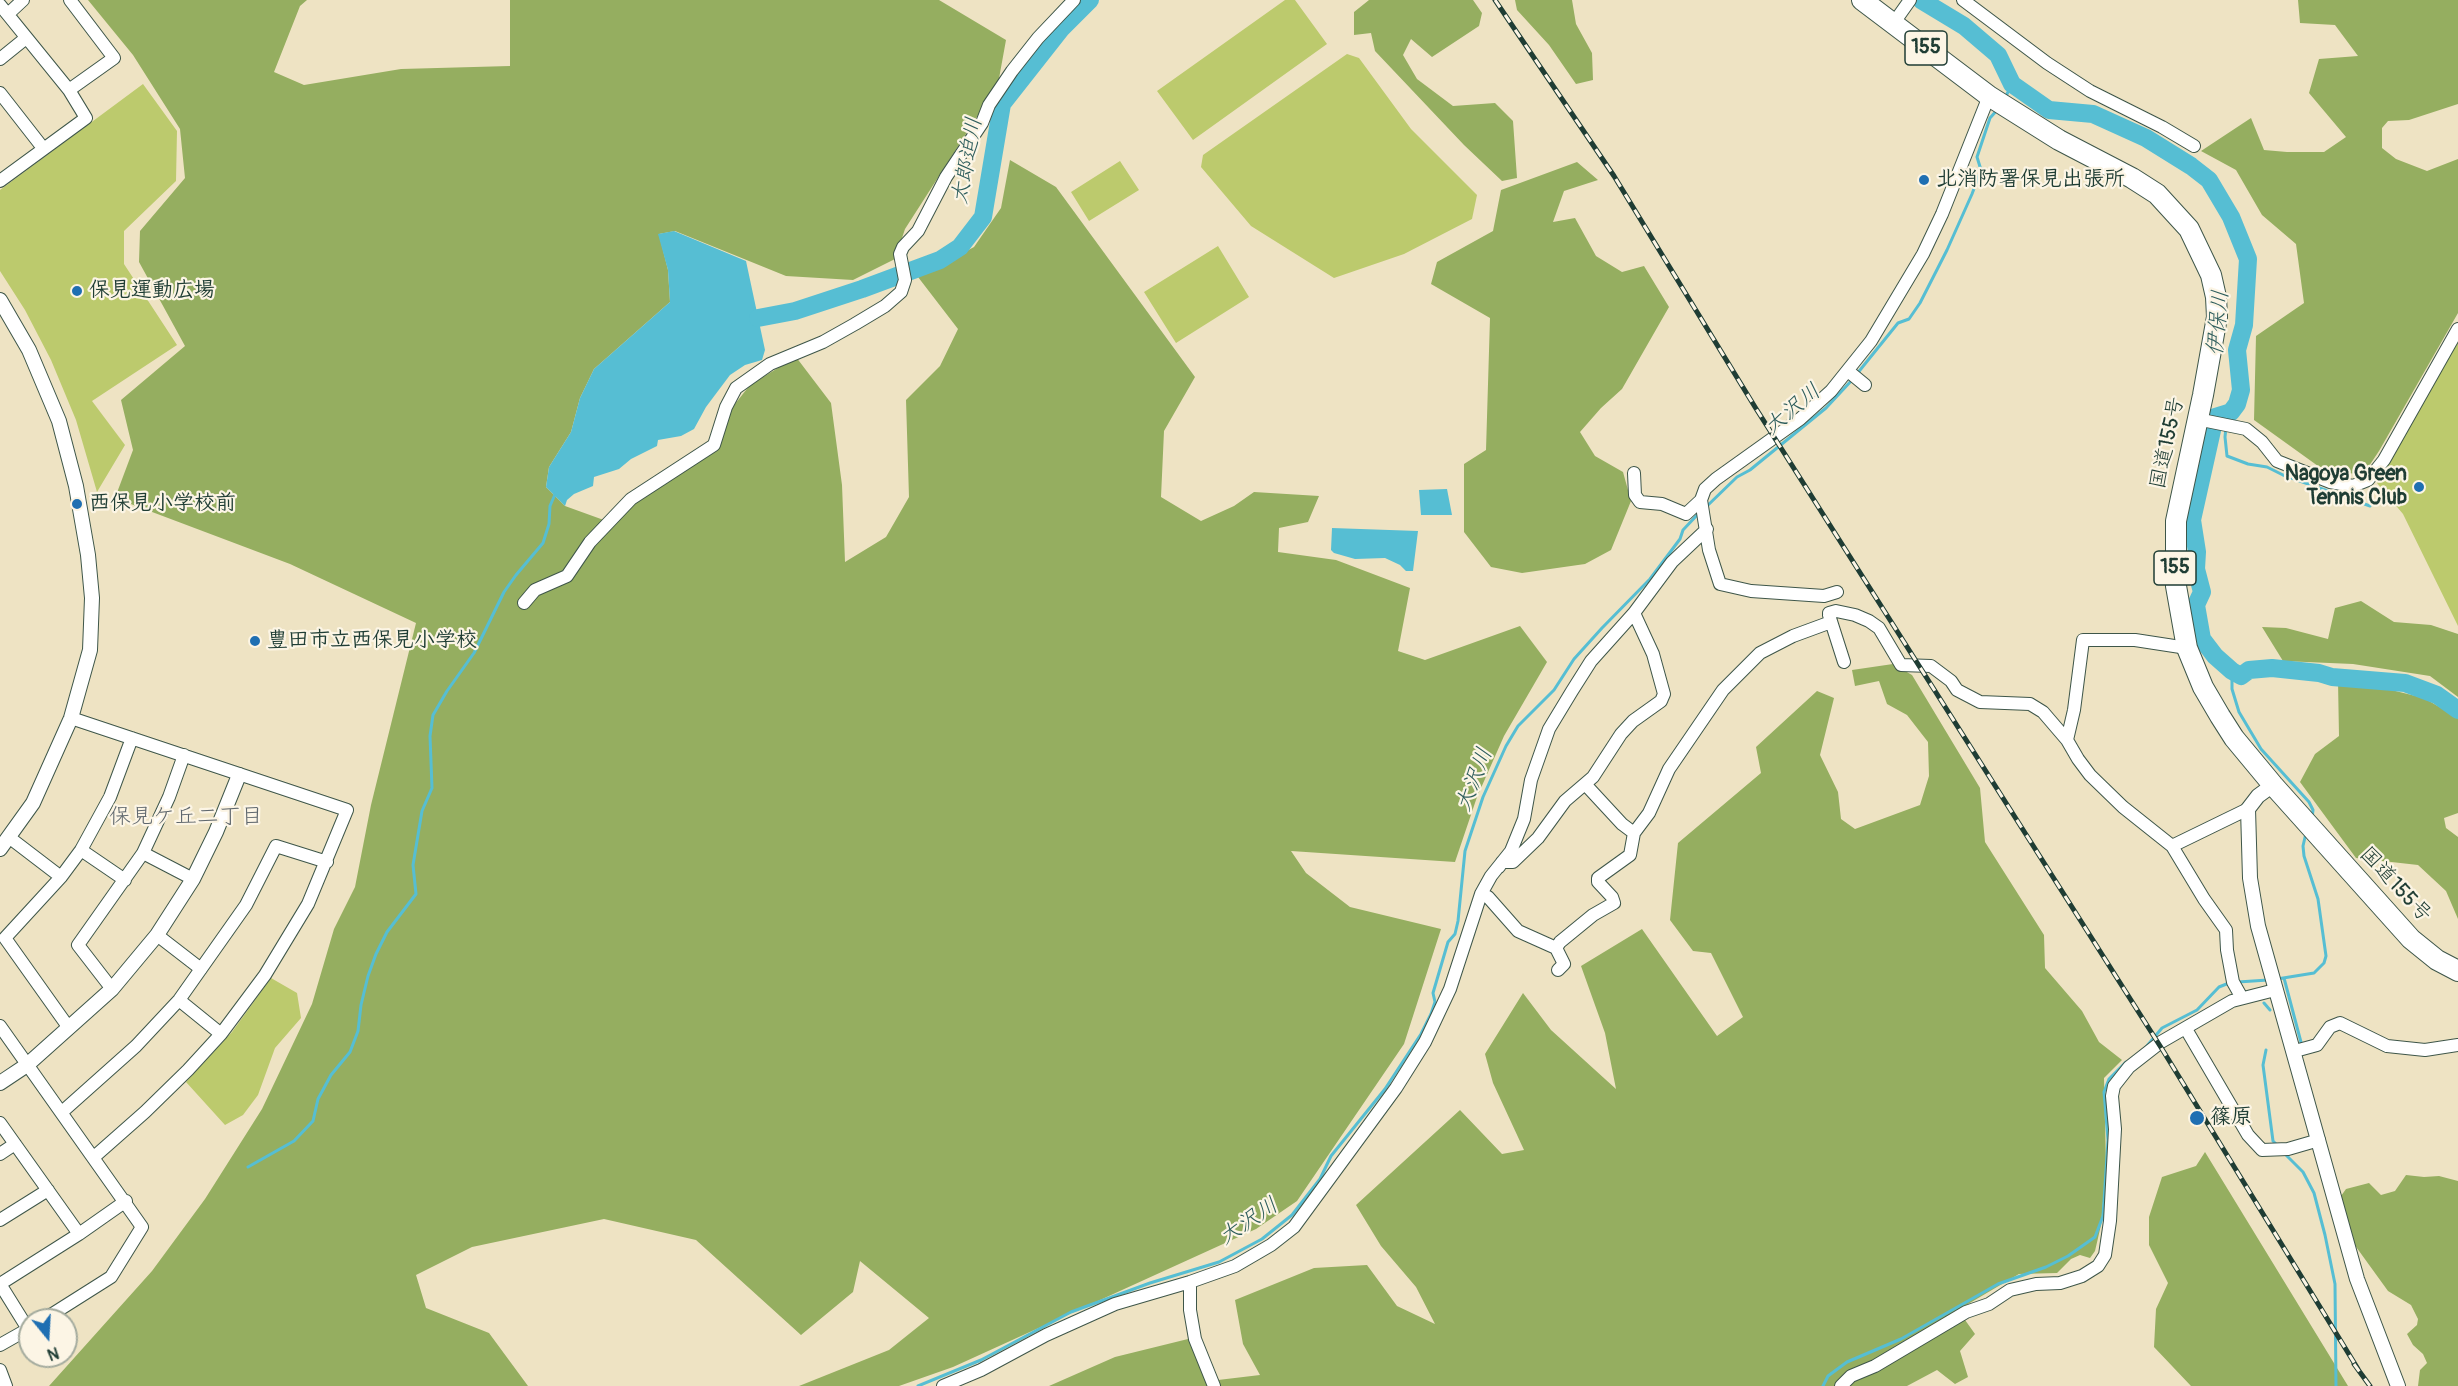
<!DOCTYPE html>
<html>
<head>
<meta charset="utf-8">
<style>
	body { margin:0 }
	#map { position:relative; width:2458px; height:1386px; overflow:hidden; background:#eee3c3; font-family:Pangolin,sans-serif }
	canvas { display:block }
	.north { position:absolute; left:18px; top:1308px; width:60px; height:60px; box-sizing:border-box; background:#fcf5e5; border:2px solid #a4ab9e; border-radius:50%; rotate:162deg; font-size:16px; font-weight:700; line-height:24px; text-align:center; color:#1f3d34 }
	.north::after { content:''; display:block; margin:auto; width:21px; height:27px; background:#1f6fb2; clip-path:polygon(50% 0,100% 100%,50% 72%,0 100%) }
</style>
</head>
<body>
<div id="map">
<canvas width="2458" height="1386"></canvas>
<div class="north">N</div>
</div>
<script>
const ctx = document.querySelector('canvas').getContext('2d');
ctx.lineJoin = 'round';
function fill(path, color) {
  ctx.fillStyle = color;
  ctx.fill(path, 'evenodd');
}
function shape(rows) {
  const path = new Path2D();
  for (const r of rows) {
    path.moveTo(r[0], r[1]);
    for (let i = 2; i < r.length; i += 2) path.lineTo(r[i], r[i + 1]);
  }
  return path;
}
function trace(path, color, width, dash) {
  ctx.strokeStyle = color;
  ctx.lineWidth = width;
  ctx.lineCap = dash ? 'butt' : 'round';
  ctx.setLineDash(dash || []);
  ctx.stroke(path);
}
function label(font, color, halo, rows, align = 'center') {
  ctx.font = font + ' Pangolin,"Klee One",sans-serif';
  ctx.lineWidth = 4.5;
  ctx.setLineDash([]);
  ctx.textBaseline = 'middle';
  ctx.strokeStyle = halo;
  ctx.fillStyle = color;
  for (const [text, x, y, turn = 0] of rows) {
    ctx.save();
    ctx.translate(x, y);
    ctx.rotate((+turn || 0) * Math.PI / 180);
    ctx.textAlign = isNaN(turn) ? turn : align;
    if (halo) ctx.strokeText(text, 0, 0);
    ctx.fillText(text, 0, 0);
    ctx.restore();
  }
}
fill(shape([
	[1285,0,1295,0,1327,44,1193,140,1157,91],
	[1347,54,1359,58,1411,129,1477,195,1472,219,1404,254,1334,278,1251,226,1201,167,1203,155],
	[143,84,177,131,176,181,124,231,124,264,177,345,92,401,125,445,97,492,76,420,51,360,25,310,0,271,0,190],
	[1120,161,1139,190,1089,221,1071,192],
	[1218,246,1249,297,1176,343,1144,292],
	[2458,341,2458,626,2403,514,2377,483],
	[271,978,297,993,301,1018,275,1048,258,1095,243,1115,225,1125,186,1082,232,1032]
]), '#bcca6d');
fill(shape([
	[88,0,307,0,300,6,274,72,304,85,401,69,510,66,510,0,939,0,1006,40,998,84,905,229,895,259,853,280,786,276,675,231,659,234,668,270,670,302,594,369,580,398,571,432,549,467,546,487,565,506,612,523,632,500,718,447,731,409,750,385,796,357,831,403,842,485,845,562,886,537,909,497,906,400,940,366,958,329,918,277,974,247,1001,208,1010,160,1056,187,1195,377,1164,431,1161,497,1201,521,1234,506,1254,492,1319,496,1308,522,1279,528,1278,552,1336,560,1410,588,1398,651,1425,660,1520,626,1547,662,1504,736,1477,797,1455,862,1291,851,1306,873,1350,907,1441,929,1404,1044,1297,1201,1256,1229,953,1367,899,1386,799,1386,889,1350,929,1318,860,1261,853,1292,801,1335,696,1240,604,1219,472,1247,416,1275,426,1308,489,1333,528,1386,49,1386,152,1271,205,1199,262,1109,312,1004,334,929,355,887,371,805,416,623,290,564,115,498,133,450,121,400,185,346,139,262,140,231,185,178,180,129,133,55],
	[1369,0,1473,0,1482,13,1479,26,1432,57,1411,39,1403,55,1417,79,1453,106,1495,103,1513,121,1517,178,1502,181,1464,145,1375,51,1371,33,1354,35,1354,12],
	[1515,0,1572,0,1576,24,1592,53,1593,80,1576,84,1549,45,1517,10],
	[2298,0,2458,0,2458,104,2409,120,2388,121,2382,128,2382,148,2396,159,2427,171,2458,159,2458,313,2379,451,2369,466,2359,473,2341,474,2318,466,2254,420,2256,336,2304,303,2296,244,2262,215,2236,170,2201,151,2251,118,2264,150,2287,152,2324,152,2346,137,2309,93,2319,59,2358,56,2335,25,2300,23],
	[1577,162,1598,180,1564,191,1553,222,1575,218,1596,256,1622,272,1644,266,1669,307,1622,389,1601,408,1580,432,1595,456,1623,472,1631,501,1611,550,1585,564,1522,573,1491,567,1464,532,1464,464,1486,450,1490,318,1431,284,1437,262,1493,231,1501,190],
	[2361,601,2394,622,2431,625,2458,634,2458,697,2430,676,2353,664,2283,661,2262,627,2286,628,2328,639,2335,608],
	[1893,664,1912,675,1980,788,1985,842,2044,935,2045,968,2082,1011,2099,1042,2122,1060,2104,1078,2106,1166,2101,1225,2095,1251,2090,1258,2080,1255,2071,1259,2057,1273,2019,1274,1958,1310,1975,1334,1960,1351,1968,1377,1955,1384,1937,1370,1907,1386,1219,1386,1218,1380,1260,1375,1243,1344,1235,1300,1314,1268,1367,1265,1397,1306,1435,1324,1416,1287,1381,1246,1356,1205,1460,1110,1502,1154,1524,1150,1493,1083,1485,1054,1523,993,1551,1030,1616,1089,1605,1033,1581,966,1642,929,1717,1036,1743,1017,1711,953,1693,951,1670,920,1678,843,1761,773,1756,747,1817,691,1834,698,1820,755,1838,792,1841,819,1855,829,1920,805,1929,776,1928,742,1907,715,1887,704,1879,681,1855,686,1852,670],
	[2338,681,2379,687,2424,698,2458,718,2458,813,2444,818,2446,828,2458,837,2458,919,2446,891,2418,865,2356,858,2300,782,2315,754,2339,736],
	[2205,1152,2348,1386,2191,1386,2154,1347,2156,1309,2168,1283,2149,1245,2149,1217,2162,1177,2196,1166],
	[2406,1175,2424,1177,2439,1176,2458,1181,2458,1386,2418,1386,2420,1370,2427,1363,2423,1354,2413,1345,2407,1334,2417,1325,2418,1319,2411,1305,2388,1291,2354,1244,2341,1196,2346,1189,2369,1183,2381,1195,2395,1191],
	[1188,1339,1211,1386,1049,1386,1115,1357]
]), '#95ae60');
fill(shape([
	[674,231,746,261,765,350,762,360,745,365,730,375,706,407,694,429,681,436,658,440,657,446,631,459,619,469,594,477,593,486,574,494,567,500,565,506,546,487,549,467,571,432,580,398,594,369,670,302,668,270,658,234],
	[1447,489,1452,515,1421,515,1419,490],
	[1332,528,1418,531,1413,571,1406,571,1400,565,1385,558,1355,559,1334,553,1331,550]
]), '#56bed3');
trace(shape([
	[2005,98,2012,84],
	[1856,375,1898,323,1909,319,1920,303,1947,250,1972,194,1981,170,1977,157,1990,118,1998,109],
	[2227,421,2231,412],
	[2226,427,2225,437,2227,456,2248,464,2267,467,2283,475,2370,506],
	[1706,507,1737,477,1750,470,1826,408,1852,380],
	[2232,671,2232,689,2239,712,2261,749,2309,802,2313,810,2312,818],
	[2284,978,2302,1046],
	[2277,979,2314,973,2324,963,2326,956,2318,899,2304,856,2303,846,2306,833],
	[2238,982,2268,980],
	[2264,1003,2270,1010],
	[2146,1047,2162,1028,2197,1010,2219,987,2229,983],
	[2266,1050,2263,1065,2273,1141,2277,1145],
	[2283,1152,2303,1172,2314,1193,2325,1235,2335,1284,2336,1386],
	[248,1167,294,1141,313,1121,318,1099,331,1075,350,1052,358,1031,361,1005,368,976,376,954,387,932,416,894,413,865,422,811,432,788,430,736,433,715,447,691,474,653,504,592,516,575,543,543,549,524,550,506,556,492],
	[918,1386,981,1360,1071,1312,1150,1283,1219,1262,1262,1239,1292,1215,1320,1179,1331,1156,1385,1089,1421,1034,1431,1014,1435,1002,1433,993,1448,942,1455,934,1458,921,1465,851,1483,797,1506,746,1518,726,1554,690,1574,659,1602,628,1650,579,1680,539,1683,530,1699,513],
	[1823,1386,1828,1376,1847,1362,1901,1339,1998,1284,2046,1267,2068,1256,2095,1237,2103,1216,2108,1140,2104,1092,2109,1079,2126,1062]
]), '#56bed3', 3);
trace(shape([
	[1921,0,1964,26,1998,55,2012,84,2049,110,2093,114,2146,138,2191,166,2209,180,2231,217,2248,259,2244,325,2237,350,2241,390,2237,404,2231,412,2215,417,2192,520,2197,552,2196,569,2202,592,2196,605,2202,639,2215,656,2232,671,2241,676,2249,670,2272,668,2319,673,2332,677,2405,683,2437,695,2458,710],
	[758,318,795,311,862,289,940,260,960,247,983,217,1002,104,1061,29,1090,0]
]), '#56bed3', 18);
const minor = shape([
	[1963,0,2047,63,2090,91,2162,127,2194,146],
	[0,5,69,90,86,118,0,181],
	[8,14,23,0],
	[1893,24,1910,0],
	[0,59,26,38],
	[69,90,114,58,70,0],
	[0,93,43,148],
	[1848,371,1865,385],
	[2197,419,2246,429,2262,442,2277,461,2330,482,2353,486,2368,480,2384,460,2458,329],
	[1634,473,1635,495,1640,502,1662,504,1686,514,1701,500,1705,489,1716,479,1800,419,1831,391,1871,341,1923,254,1942,214,1989,96],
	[1701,500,1709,550,1720,584,1751,591,1824,596,1837,592],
	[524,603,535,590,567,576,590,542,631,499,714,445,726,407,736,388,770,364,823,342,855,324,885,306,901,292,905,280,900,254,903,247,918,231,946,177,982,123,989,105,1012,71,1038,38,1074,0],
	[1829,613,1836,611,1855,615,1869,621,1879,628,1901,665,1931,666,1951,681,1957,690,1980,702,2030,704,2043,712,2067,740,2078,759,2090,775,2123,807,2172,846,2204,899,2226,930,2227,950,2233,982,2242,998],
	[1829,615,1844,662],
	[71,718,347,810,308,904,265,975,221,1034,188,1070,145,1112,94,1157],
	[2067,740,2074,710,2083,640,2135,640,2187,648],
	[1585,784,1622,824,1634,833,1649,813,1669,769,1723,690,1760,653,1793,636,1831,622],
	[10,838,61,877],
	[2172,846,2248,809],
	[81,850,125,880],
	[143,853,193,879],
	[1499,867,1502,862,1513,862,1538,838,1565,801,1593,777,1621,734,1633,721,1661,701,1664,694,1653,654,1634,613],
	[1481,894,1488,897,1518,931,1556,948],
	[157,935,201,969],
	[1558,970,1564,964,1556,948,1560,942,1593,915,1614,903,1612,897,1598,882,1598,878,1630,855,1634,833],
	[112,989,78,945,143,853,169,797,184,755],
	[179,1000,221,1034],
	[0,1026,142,1227,111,1277,43,1320],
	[69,1028,5,938,61,877,81,850,110,797,132,738],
	[2186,1029,2248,1135,2262,1150,2288,1149,2319,1140],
	[2295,1051,2317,1045,2330,1027,2340,1023,2387,1046,2425,1050,2458,1045],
	[62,1112,136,1046,179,1000,246,905,276,846,327,862],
	[0,1123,79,1234],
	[0,1154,15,1144],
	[0,1220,48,1190],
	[1190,1282,1190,1310,1195,1339,1214,1386],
	[0,1284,79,1234,126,1201],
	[0,1284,28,1329],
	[0,1345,30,1328],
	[0,1370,6,1386],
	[943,1386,981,1370,1046,1335,1115,1304,1190,1282,1235,1266,1271,1245,1294,1227,1396,1088,1425,1042,1450,989,1481,894,1491,876,1511,851,1524,819,1531,780,1549,729,1572,691,1591,661,1634,613,1672,562,1707,529],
	[1841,1386,1851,1376,1875,1366,1966,1312,1989,1304,2010,1290,2036,1284,2060,1283,2082,1276,2098,1266,2105,1255,2110,1221,2115,1129,2112,1096,2114,1086,2129,1067,2161,1042,2232,1001,2275,990]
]);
const tertiary = shape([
	[0,300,29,350,59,421,76,486,88,555,92,598,90,650,71,718,33,803,0,849],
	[2273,785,2258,796,2248,809,2250,878,2258,926,2357,1279,2398,1386],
	[0,1083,27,1065,112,989,157,935,193,879,216,832,239,775]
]);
const trunk = shape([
	[1862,0,1989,96,2059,140,2132,178,2157,194,2189,229,2211,275,2216,297,2217,317,2203,395,2176,521,2176,586,2187,648,2203,687,2220,716,2234,738,2273,785,2411,939,2437,960,2458,971]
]);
trace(minor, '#3e5649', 14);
trace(tertiary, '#3e5649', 16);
trace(trunk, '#3e5649', 22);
trace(minor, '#fff', 12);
trace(tertiary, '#fff', 14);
trace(trunk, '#fff', 20);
const rail = shape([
	[1495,0,1614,176,1755,407,2162,1049,2358,1369],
	[2354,1364,2370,1386]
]);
trace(rail, '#1f3d34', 5);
trace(rail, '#fcf5e5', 3, [9]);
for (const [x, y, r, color] of [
	[1924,180,6,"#1f6fb2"],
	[77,291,6,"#1f6fb2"],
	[2419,487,6,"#1f6fb2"],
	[77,504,6,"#1f6fb2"],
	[255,641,6,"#1f6fb2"],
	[2197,1118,8,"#1f6fb2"]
]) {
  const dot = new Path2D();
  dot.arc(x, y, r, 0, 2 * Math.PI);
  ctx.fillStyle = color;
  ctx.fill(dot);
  trace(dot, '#fcf5e5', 2);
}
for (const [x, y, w] of [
	[1926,48,42],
	[2175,568,42]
]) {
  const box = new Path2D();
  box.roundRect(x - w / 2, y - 17, w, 34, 4.5);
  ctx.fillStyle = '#fcf5e5';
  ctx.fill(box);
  trace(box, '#1f3d34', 1.5);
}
label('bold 20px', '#1f3d34', null, [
	["155",1926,48],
	["155",2175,568]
]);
label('bold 21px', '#1f3d34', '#fcf5e5', [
	["北消防署保見出張所",1936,180],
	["保見運動広場",89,291],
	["Nagoya Green",2407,475,"right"],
	["Tennis Club",2407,499,"right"],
	["西保見小学校前",89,504],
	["豊田市立西保見小学校",267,641],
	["篠原",2210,1118]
], 'left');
label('21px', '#1f3d34', '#fcf5e5', [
	["国道155号",2168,443,-78],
	["国道155号",2395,885,47]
]);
label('italic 22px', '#2d5d5c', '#fcf5e5', [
	["太郎迫川",968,161,-80],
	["伊保川",2219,323,-85],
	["大沢川",1793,410,-40],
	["大沢川",1475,780,-69],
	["大沢川",1249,1222,-34]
]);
label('22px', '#5f676d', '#fcf5e5', [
	["保見ケ丘二丁目",186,817]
]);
</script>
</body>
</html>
